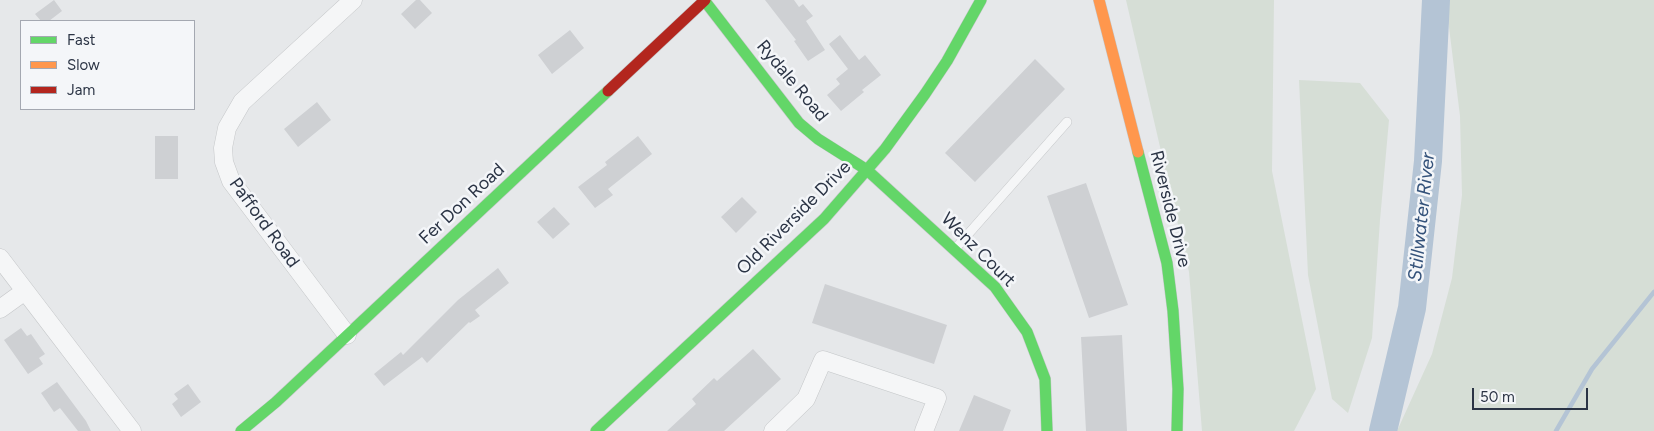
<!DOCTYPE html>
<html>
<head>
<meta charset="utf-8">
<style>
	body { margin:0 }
	#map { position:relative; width:1654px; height:431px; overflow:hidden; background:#e6e8ea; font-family:Figtree,sans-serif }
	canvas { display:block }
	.legend { position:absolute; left:20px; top:20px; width:175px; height:90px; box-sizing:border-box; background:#f4f6f9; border:1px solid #a4a8b1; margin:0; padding:6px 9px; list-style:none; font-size:15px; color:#2b3445 }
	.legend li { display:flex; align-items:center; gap:10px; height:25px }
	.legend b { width:25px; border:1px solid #a4a8b1 }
	.scale { position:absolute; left:1472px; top:388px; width:116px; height:22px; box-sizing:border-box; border:2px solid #2b3445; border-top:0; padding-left:6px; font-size:15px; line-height:18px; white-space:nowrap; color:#2b3445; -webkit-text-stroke:4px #f4f6f9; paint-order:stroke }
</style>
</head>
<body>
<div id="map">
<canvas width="1654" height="431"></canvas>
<ul class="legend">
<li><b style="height:6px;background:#63d668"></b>Fast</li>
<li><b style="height:6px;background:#ff974d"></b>Slow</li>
<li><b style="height:6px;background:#b3261e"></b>Jam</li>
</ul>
<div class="scale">50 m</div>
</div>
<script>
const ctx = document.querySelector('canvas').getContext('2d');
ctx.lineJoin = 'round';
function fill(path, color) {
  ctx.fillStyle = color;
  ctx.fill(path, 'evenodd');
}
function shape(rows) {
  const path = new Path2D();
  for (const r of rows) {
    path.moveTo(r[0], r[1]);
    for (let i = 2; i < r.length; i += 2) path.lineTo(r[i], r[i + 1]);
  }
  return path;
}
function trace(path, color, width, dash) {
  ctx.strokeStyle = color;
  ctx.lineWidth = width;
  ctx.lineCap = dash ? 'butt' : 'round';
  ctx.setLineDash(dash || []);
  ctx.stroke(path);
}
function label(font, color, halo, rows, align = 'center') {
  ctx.font = font + ' Figtree,sans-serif';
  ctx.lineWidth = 5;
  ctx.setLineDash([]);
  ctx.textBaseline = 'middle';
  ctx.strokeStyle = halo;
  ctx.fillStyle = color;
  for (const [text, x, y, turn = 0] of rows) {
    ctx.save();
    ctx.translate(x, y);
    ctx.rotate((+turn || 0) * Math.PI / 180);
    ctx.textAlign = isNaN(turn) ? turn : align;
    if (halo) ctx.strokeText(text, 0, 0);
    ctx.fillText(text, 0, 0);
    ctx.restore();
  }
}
fill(shape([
	[1126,0,1274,0,1272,171,1316,389,1294,431,1202,431,1189,272],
	[1449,0,1654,0,1654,431,1397,431,1432,354,1452,278,1462,195,1460,116,1448,19],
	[1299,80,1360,83,1389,120,1380,220,1372,338,1348,413,1332,399,1308,275]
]), '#d6ded6');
trace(shape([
	[1556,431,1592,369,1654,292]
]), '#b4c4d5', 4.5);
trace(shape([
	[1383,431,1412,308,1428,161,1436,0]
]), '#b4c4d5', 28);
fill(shape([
	[54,0,62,11,49,21,41,21,35,14],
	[416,0,420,0,432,13,415,29,401,14],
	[765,0,794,0,799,7,803,4,813,16,806,21,825,50,808,61,794,41,796,40],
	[570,30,584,48,552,74,538,55],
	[840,35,859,60,865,55,881,75,862,90,864,92,841,111,827,95,840,84,836,79,848,69,829,44],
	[1035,59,1065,89,975,182,945,153],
	[317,102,331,120,298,147,284,129],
	[155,136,178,136,178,179,155,179],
	[638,136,652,154,608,189,613,195,595,208,578,187,607,165,605,162],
	[1086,183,1128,305,1089,318,1047,196],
	[742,197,757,212,736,233,721,217],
	[554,207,570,224,553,239,537,222],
	[498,268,509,283,475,310,480,316,470,323,469,322,427,363,422,357,384,386,374,374,401,352,403,355,458,300],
	[825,284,947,325,934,364,812,323],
	[21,328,27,336,31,334,45,354,39,358,43,364,28,374,4,340],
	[1122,335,1127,431,1086,431,1081,337],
	[753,349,781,379,724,431,667,431,696,404,692,399,714,378,717,381],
	[57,382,86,421,91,431,78,431,60,408,54,412,41,393],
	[188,384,201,402,181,417,172,404,178,399,174,394],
	[974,395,1011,410,1003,431,959,431]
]), '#ced0d3');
const lane = shape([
	[955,249,1067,122]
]);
const street = shape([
	[0,258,132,431],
	[0,309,25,291],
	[347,335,231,181,224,162,223,148,227,128,242,102,353,0],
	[773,431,806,399,823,360,937,398,924,431]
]);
const fast = shape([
	[704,0,799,123,818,139,867,170,995,287,1027,332,1045,379,1047,431],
	[1138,152,1167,263,1173,311,1178,389,1177,431],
	[241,431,276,402,608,91],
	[596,431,824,219,885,149,925,94,947,61,981,0]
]);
const slow = shape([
	[1099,0,1138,152]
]);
const jam = shape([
	[608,91,705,0]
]);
trace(lane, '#c4c6c8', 10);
trace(street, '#c4c6c8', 19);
trace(fast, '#c4c6c8', 12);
trace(slow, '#c4c6c8', 12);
trace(jam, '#c4c6c8', 12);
trace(lane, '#f5f6f7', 9);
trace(street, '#f5f6f7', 18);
trace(fast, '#63d668', 11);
trace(slow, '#ff974d', 11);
trace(jam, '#b3261e', 11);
label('18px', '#2b3445', '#f4f6f9', [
	["Rydale Road",792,81,50],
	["Fer Don Road",462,204,-43],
	["Riverside Drive",1170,209,76],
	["Old Riverside Drive",794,218,-45],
	["Pafford Road",264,223,54],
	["Wenz Court",978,250,45]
]);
label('italic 19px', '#34527a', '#f4f6f9', [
	["Stillwater River",1422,217,-84]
]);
</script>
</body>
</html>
